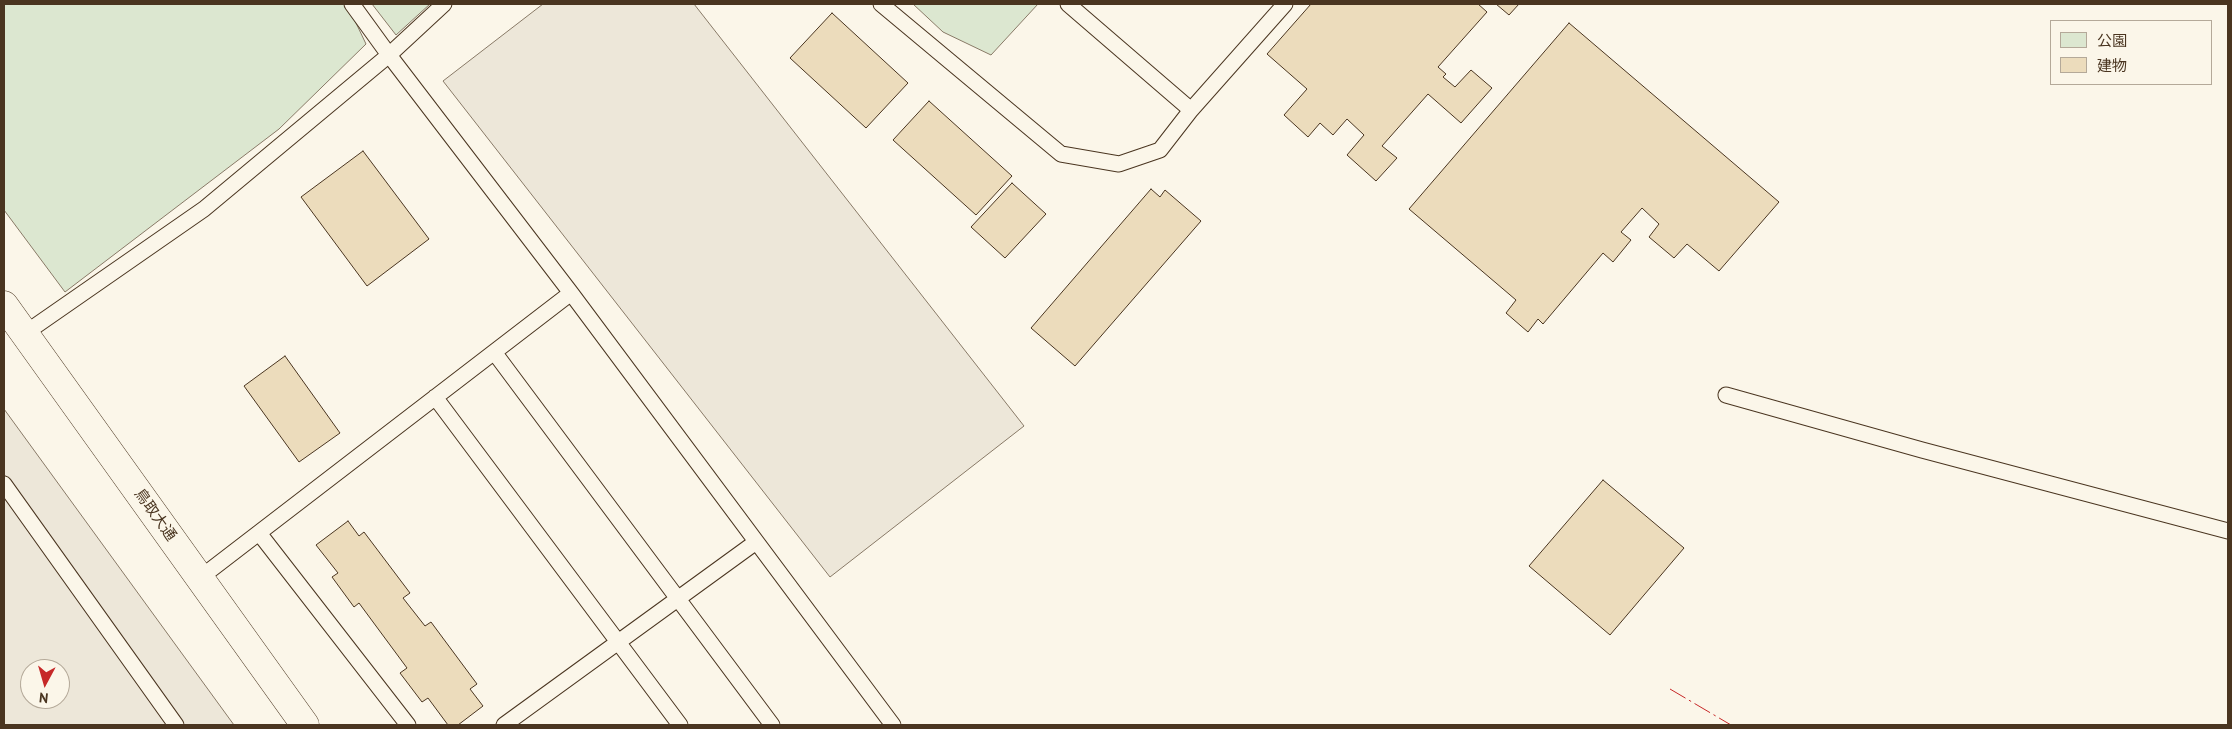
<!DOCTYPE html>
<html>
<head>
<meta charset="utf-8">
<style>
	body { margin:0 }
	#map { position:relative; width:2232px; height:729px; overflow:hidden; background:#fbf6e9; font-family:"PT Sans","Noto Sans JP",sans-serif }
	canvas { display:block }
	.frame { position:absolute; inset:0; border:5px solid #4a3520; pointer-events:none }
	.legend { position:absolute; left:2050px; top:20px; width:162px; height:65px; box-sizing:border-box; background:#fbf6e9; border:1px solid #b4a999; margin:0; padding:6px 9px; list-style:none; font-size:15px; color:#4a3520 }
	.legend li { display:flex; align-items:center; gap:10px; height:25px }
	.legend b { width:25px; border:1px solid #b4a999 }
	.north { position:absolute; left:20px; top:659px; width:50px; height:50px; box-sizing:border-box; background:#fbf6e9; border:1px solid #b4a999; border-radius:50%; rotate:186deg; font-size:14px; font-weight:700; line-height:20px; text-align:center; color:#4a3520 }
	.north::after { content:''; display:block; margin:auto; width:18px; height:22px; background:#c62828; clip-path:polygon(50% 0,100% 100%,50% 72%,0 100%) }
</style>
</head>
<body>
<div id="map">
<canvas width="2232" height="729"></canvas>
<div class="frame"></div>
<ul class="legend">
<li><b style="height:14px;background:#dce7d0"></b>公園</li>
<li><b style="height:14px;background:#ecdcbc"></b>建物</li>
</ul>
<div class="north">N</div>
</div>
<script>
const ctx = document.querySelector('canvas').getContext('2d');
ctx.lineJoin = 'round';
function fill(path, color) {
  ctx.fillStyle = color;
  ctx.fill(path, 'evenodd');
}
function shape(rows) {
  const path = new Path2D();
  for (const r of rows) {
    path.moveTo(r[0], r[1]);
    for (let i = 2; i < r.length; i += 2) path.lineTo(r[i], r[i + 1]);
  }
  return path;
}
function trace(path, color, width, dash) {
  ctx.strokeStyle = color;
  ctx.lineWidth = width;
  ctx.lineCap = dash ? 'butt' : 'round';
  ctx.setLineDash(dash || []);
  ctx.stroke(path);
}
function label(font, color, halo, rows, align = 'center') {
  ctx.font = font + ' "PT Sans","Noto Sans JP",sans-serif';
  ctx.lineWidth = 4;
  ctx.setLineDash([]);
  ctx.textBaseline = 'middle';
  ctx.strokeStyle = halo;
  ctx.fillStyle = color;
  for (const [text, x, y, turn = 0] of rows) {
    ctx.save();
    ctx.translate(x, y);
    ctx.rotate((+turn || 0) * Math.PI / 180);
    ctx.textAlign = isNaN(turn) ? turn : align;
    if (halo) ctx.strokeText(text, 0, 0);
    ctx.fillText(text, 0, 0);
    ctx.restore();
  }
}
const green = shape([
	[4,4,347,4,366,44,279,129,65,292,4,210,4,4],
	[372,4,430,4,396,35,372,4],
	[913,4,1038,4,991,55,943,32,913,4]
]);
fill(green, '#dce7d0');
trace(green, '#887966', 1);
const parking = shape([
	[543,4,694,4,1024,426,830,577,443,81,543,4],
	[4,409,175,644,234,725,4,725,4,409],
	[30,669,60,669,60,699,30,699,30,669]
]);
fill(parking, '#ede7d9');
trace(parking, '#887966', 1);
const building = shape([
	[1311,4,1478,4,1487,12,1438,67,1446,74,1443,77,1455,87,1471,70,1492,88,1461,123,1428,94,1382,146,1397,158,1376,181,1347,155,1364,135,1347,119,1333,135,1320,123,1308,137,1284,115,1307,89,1267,54,1311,4],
	[1496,4,1519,4,1509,15,1496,4],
	[832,13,908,83,866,128,790,58,832,13],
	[1569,23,1779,202,1719,271,1687,244,1674,258,1649,237,1659,224,1642,208,1621,232,1631,240,1613,262,1603,253,1543,324,1538,319,1528,332,1506,313,1516,300,1409,209,1569,23],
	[929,101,1012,176,976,215,893,140,929,101],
	[363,151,429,239,367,286,301,197,363,151],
	[1012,183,1046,214,1005,258,971,227,1012,183],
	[1151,189,1160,197,1165,190,1201,221,1075,366,1031,328,1151,189],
	[285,356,340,433,299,462,244,386,285,356],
	[1603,480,1684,548,1610,635,1529,566,1603,480],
	[348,521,359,536,364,532,410,593,403,598,425,626,431,622,477,684,470,689,483,706,458,725,448,725,428,698,422,702,400,673,407,668,359,603,354,607,332,577,338,573,316,545,348,521]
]);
fill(building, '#ecdcbc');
trace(building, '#4a3520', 1);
const service = shape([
	[444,4,389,55,571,293,893,725],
	[881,4,1061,154,1119,164,1160,150,1191,110,1285,4],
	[1068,4,1191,110],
	[24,334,204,209,389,55,352,4],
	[494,352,772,725],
	[1726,395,1922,450,2228,531],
	[435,397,680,725],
	[4,484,176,725],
	[259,533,408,725],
	[200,578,571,293],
	[504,725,756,542]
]);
const trunk = shape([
	[4,305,305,725]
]);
trace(service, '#4a3520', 17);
trace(trunk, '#4a3520', 29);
trace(service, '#fbf6e9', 15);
trace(trunk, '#fbf6e9', 28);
trace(shape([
	[1670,689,1731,725]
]), '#c62828', 1, [18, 4, 2.5, 4]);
label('15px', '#4a3520', '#fbf6e9', [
	["鳥取大通",155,515,54]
]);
</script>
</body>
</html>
